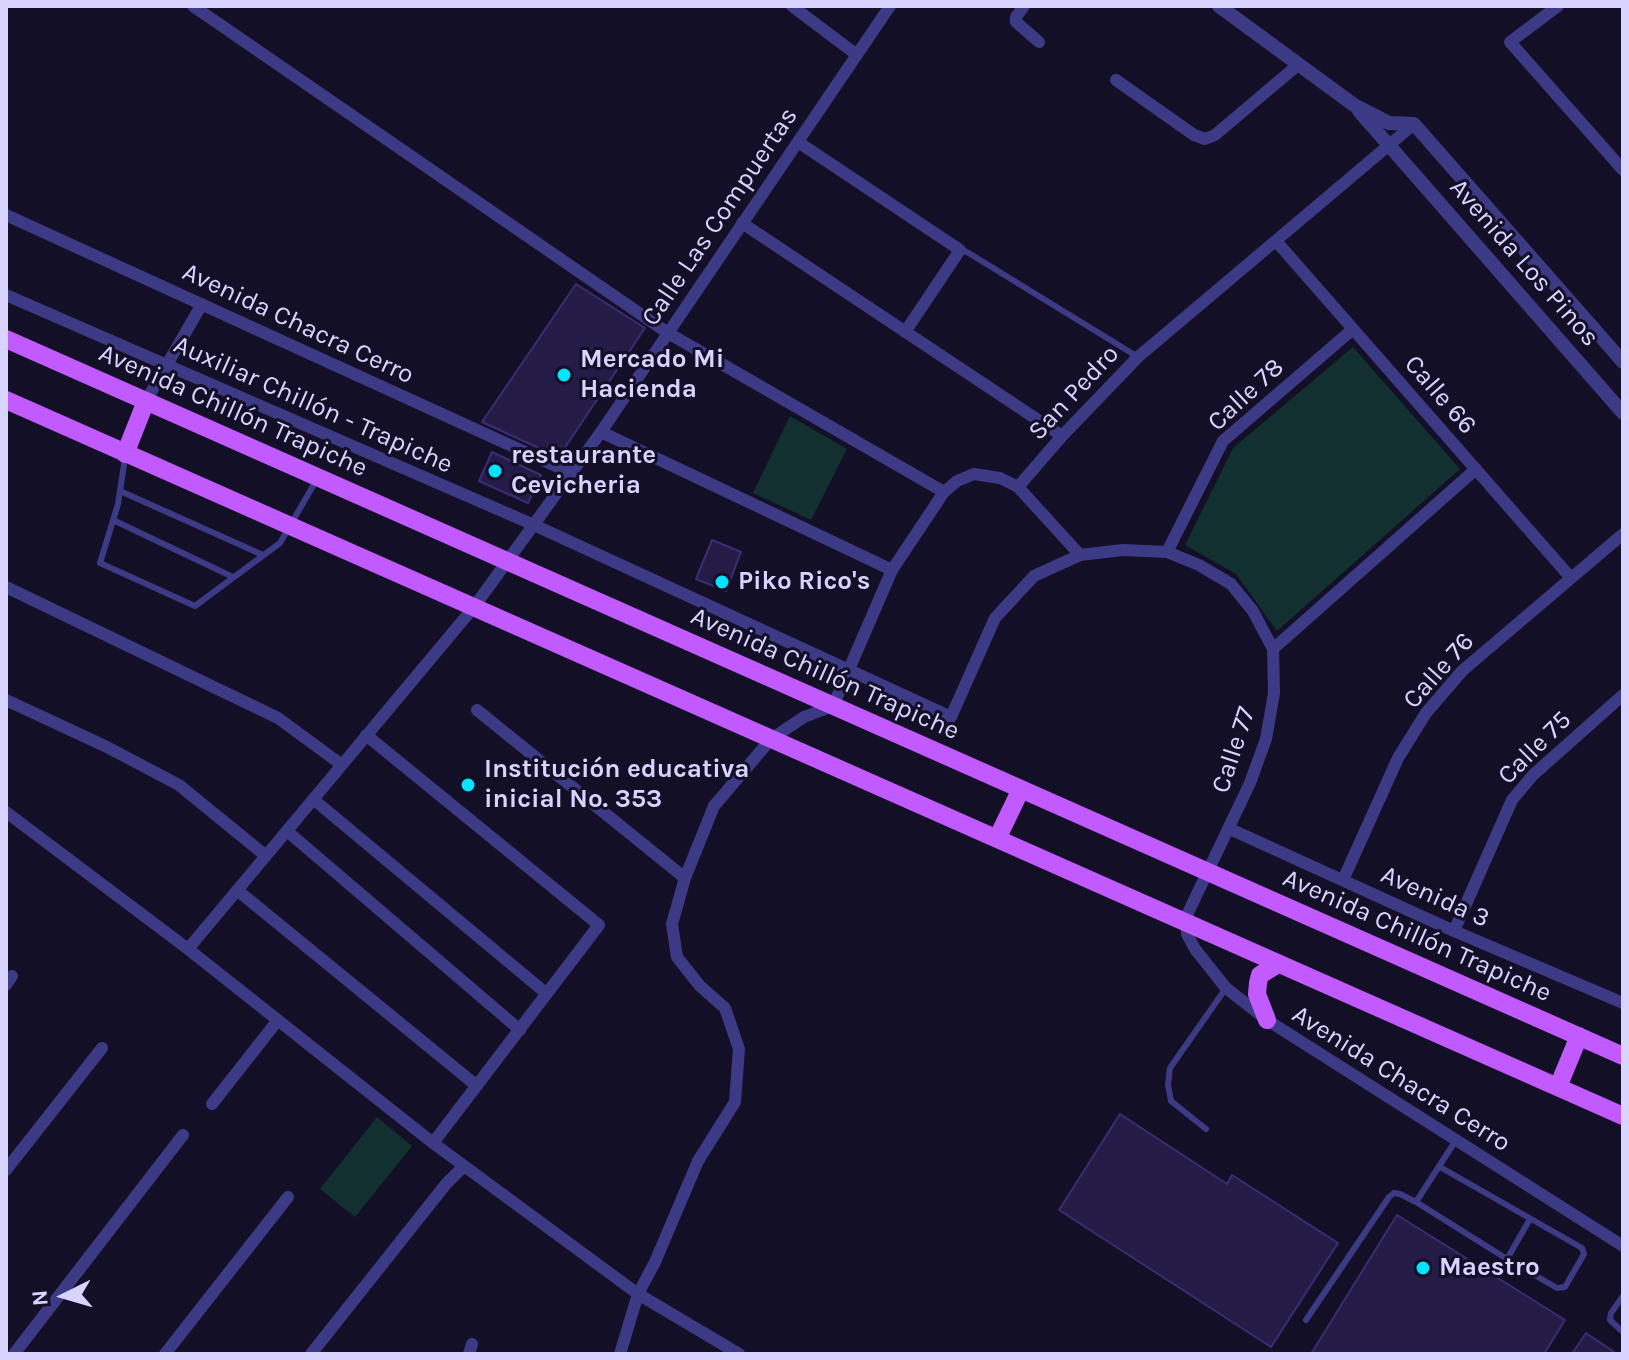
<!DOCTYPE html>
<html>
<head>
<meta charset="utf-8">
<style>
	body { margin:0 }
	#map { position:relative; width:1629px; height:1360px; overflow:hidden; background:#130f26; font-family:Karla,sans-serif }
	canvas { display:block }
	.frame { position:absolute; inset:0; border:8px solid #d9d4ff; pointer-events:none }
	.north { position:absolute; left:24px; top:1256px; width:80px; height:80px; -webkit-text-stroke:6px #130f26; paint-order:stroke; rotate:265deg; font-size:22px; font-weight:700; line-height:32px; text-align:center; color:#d9d4ff }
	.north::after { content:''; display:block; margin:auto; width:28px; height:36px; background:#d9d4ff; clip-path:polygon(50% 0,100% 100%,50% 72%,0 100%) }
</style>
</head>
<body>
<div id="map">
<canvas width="1629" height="1360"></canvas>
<div class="frame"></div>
<div class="north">N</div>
</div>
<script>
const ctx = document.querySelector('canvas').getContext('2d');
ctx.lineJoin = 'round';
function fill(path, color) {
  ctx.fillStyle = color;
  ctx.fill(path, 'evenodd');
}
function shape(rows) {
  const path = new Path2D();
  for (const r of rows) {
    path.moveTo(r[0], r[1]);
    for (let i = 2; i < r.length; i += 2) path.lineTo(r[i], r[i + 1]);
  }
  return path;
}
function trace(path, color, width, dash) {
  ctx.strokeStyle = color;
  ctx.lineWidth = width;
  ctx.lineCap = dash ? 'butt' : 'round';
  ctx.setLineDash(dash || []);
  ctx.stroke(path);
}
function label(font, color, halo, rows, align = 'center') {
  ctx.font = font + ' Karla,sans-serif';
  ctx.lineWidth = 6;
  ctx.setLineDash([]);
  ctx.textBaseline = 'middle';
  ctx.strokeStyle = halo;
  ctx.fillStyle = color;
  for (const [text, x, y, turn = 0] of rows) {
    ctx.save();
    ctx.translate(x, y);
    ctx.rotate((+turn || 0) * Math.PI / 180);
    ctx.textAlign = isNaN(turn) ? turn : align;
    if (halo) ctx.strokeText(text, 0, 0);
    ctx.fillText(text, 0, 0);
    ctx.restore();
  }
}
fill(shape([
	[1353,347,1460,469,1277,631,1236,574,1185,545,1233,448],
	[790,416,847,449,811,520,753,493],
	[377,1117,412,1146,355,1217,320,1189]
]), '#12302f');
const building = shape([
	[576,284,645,328,562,452,552,454,482,422,576,284],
	[492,452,541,475,528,503,479,481,492,452],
	[712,540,741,552,726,591,696,579,712,540],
	[1120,1114,1227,1184,1232,1175,1338,1243,1271,1347,1059,1210,1120,1114],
	[1397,1215,1565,1320,1544,1354,1311,1354,1397,1215],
	[1586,1333,1617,1354,1572,1354,1586,1333]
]);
fill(building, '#241b47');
trace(building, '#3b2d73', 2);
trace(shape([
	[960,250,967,252,1138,357],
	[125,458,118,504,100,563,195,606,280,543,317,479],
	[120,491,263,555],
	[113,520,233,577],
	[1206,1129,1171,1101,1168,1085,1170,1068,1226,988],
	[1440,1167,1582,1248,1584,1254,1565,1287,1557,1288,1507,1259,1416,1202,1456,1140],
	[1507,1259,1530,1219],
	[1623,1296,1611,1313,1610,1320,1623,1332],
	[1306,1320,1389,1197,1394,1193,1400,1194,1416,1202]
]), '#3d3a85', 6);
trace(shape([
	[193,6,668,333,944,492],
	[792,6,857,55],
	[1024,6,1016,17,1016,22,1039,42],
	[1558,6,1510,42,1623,170],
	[1116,80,1194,135,1205,139,1215,135,1299,64],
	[798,142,960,250,905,332],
	[6,215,571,473],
	[742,223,1062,436],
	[1276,241,1571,578],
	[6,295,534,525,951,717,995,618,1034,576,1080,555,1123,550,1167,552,1199,565,1231,584,1253,611,1273,649,1274,693,1266,739,1250,783,1186,917,1187,934,1195,949,1226,988,1267,1020,1623,1246],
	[146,401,202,304],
	[601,432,892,570],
	[1018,487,1080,555],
	[1167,552,1223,441,1353,329],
	[6,587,278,718,342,765],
	[1273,649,1476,469],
	[6,700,107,747,179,785,266,856],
	[477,710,685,878],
	[366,735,599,925,433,1143],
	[313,799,547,994],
	[6,812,188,949,433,1143,638,1294,739,1354],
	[1230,829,1454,931,1623,1003],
	[287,831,520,1030],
	[1343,880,1398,758,1426,713,1462,671,1623,534],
	[237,890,477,1086],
	[1454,931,1512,800,1533,775,1623,695],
	[188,949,474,607,601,432,890,6],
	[6,985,12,976],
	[212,1104,278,1020],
	[6,1170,102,1048],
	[14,1354,183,1135],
	[165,1354,288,1197],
	[311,1354,446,1184,464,1166],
	[469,1354,472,1344],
	[620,1354,638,1294,655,1262,698,1161,735,1102,739,1049,725,1008,700,986,677,957,672,924,685,878,714,806,771,739,804,717,833,706,892,570,944,492,957,481,974,474,1000,478,1018,487,1062,436,1138,357,1414,124]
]), '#3d3a85', 12);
trace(shape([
	[1219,6,1354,105,1389,123,1414,124,1623,362],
	[1359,111,1623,413]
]), '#3d3a85', 14);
trace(shape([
	[6,339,1623,1056],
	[6,400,1623,1116],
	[125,454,146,401],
	[997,839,1021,789],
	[1267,1020,1257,994,1258,983,1260,975,1278,964],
	[1558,1087,1579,1036]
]), '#c25bff', 18);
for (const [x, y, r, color] of [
	[564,375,8,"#00e5ff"],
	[495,471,8,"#00e5ff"],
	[722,582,8,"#00e5ff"],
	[468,785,8,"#00e5ff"],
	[1423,1268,8,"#00e5ff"]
]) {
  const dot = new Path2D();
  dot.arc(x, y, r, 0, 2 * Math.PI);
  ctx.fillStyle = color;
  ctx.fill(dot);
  trace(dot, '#130f26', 3);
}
label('26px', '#d9d4ff', '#130f26', [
	["Calle Las Compuertas",720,217,-56],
	["Avenida Los Pinos",1524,263,49],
	["Avenida Chacra Cerro",298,324,25],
	["San Pedro",1074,393,-47],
	["Calle 78",1246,395,-43],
	["Calle 66",1440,395,49],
	["Auxiliar Chillón - Trapiche",313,405,24],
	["Avenida Chillón Trapiche",233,411,24],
	["Calle 76",1439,671,-48],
	["Avenida Chillón Trapiche",825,674,24],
	["Calle 75",1535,748,-45],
	["Calle 77",1234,750,-72],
	["Avenida 3",1435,897,24],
	["Avenida Chillón Trapiche",1417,936,24],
	["Avenida Chacra Cerro",1401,1079,32]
]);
label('bold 26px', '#d9d4ff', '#130f26', [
	["Mercado Mi",580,360],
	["Hacienda",580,390],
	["restaurante",511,456],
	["Cevicheria",511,486],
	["Piko Rico's",738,582],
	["Institución educativa",484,770],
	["inicial No. 353",484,800],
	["Maestro",1439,1268]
], 'left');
</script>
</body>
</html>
